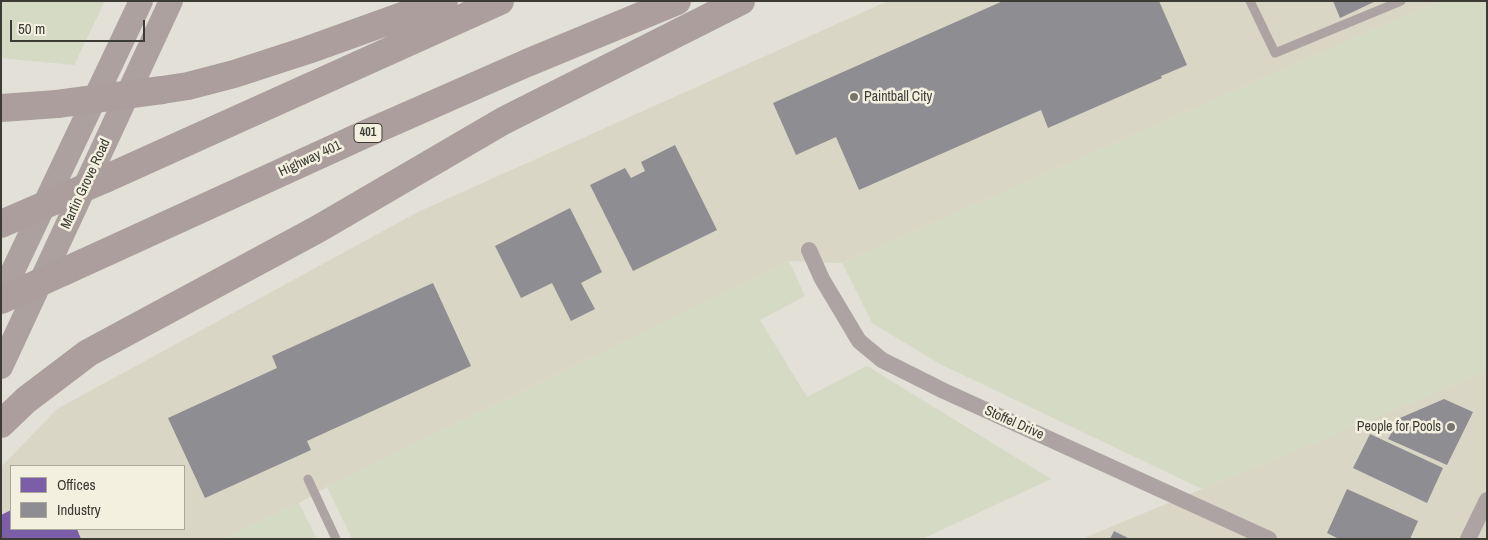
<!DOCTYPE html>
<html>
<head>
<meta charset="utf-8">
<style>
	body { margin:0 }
	#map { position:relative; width:1488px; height:540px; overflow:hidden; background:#e2e0d7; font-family:"Archivo Narrow",sans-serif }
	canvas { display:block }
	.frame { position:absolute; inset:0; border:2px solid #3c3b34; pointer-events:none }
	.legend { position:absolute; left:10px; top:465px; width:175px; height:65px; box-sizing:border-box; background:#f3f0e0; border:1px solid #aaa89b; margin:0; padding:6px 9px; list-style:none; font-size:15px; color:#3c3b34 }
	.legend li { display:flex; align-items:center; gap:10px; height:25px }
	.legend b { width:25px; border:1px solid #aaa89b }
	.scale { position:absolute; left:10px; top:20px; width:135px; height:22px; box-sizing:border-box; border:2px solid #3c3b34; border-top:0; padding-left:6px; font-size:15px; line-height:18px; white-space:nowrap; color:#3c3b34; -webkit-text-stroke:4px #f3f0e0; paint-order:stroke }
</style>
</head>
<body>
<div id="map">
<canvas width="1488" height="540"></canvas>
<div class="frame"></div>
<ul class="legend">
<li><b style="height:14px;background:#7b5ea7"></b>Offices</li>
<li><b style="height:14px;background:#8d8d92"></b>Industry</li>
</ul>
<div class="scale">50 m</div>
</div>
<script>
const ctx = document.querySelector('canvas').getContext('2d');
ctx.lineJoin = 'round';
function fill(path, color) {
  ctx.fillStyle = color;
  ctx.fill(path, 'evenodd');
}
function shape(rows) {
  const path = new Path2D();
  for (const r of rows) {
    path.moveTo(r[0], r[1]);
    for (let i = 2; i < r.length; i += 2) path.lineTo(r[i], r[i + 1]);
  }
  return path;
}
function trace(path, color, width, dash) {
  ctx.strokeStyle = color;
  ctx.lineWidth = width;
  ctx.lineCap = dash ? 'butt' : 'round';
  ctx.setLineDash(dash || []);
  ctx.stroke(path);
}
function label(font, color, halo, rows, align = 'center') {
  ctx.font = font + ' "Archivo Narrow",sans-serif';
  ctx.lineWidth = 5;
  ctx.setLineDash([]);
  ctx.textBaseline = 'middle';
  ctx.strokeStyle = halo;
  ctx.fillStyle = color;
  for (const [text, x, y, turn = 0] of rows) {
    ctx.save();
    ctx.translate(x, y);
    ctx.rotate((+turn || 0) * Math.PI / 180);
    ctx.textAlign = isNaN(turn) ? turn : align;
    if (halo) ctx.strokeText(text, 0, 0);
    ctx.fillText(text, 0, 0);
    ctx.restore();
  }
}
fill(shape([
	[888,1,1439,1,842,263,789,261,327,487,299,503,224,539,1,539,1,467,57,409,418,212],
	[11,466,184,466,184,529,11,529],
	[1487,371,1487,539,1082,539,1202,489]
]), '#d9d6c5');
fill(shape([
	[1,1,105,1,74,65,1,58],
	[1439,1,1487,1,1487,371,1202,489,940,364,872,323,842,263],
	[789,261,805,296,760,320,807,397,867,366,1051,479,922,539,352,539,327,487],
	[299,503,317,539,224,539]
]), '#d5dac5');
fill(shape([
	[11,510,11,529,77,529,81,539,1,539,1,515]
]), '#7b5ea7');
fill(shape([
	[1003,1,1159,1,1187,65,1161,76,1162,78,1048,128,1041,110,859,190,836,137,796,155,773,103],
	[1333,1,1376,1,1340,18],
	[675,145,717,230,633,271,590,185,625,168,631,178,645,171,641,162],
	[570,208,602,272,581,283,595,309,571,321,552,283,521,298,495,246],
	[433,283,471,366,307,441,311,450,205,498,168,418,277,368,272,356],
	[1444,399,1473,412,1447,465,1388,439,1400,418],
	[1370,434,1443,468,1427,503,1353,468],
	[1347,489,1418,521,1410,539,1339,539,1327,533],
	[1114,531,1130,539,1110,539]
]), '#8d8d92');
trace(shape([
	[1250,1,1275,53,1401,1],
	[308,479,336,539]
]), '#aea3a3', 9);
trace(shape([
	[809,250,822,279,859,341,882,360,944,391,1269,539],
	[1468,539,1487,500]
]), '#aea3a3', 16);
trace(shape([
	[1,296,141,1],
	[1,367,171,1]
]), '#ada1a0', 24);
trace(shape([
	[162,90,188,86,234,74,308,50,444,1],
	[1,108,57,104],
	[105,179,500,1],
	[63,272,361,136,527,63,677,1],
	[1,424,26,400,88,353,318,229,503,121,741,1]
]), '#ab9e9c', 28);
trace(shape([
	[57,104,162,90],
	[1,224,105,179],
	[1,300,63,272]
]), '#ab9e9c', 28);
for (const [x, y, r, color] of [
	[854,97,5,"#76756d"],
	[1451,427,5,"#76756d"]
]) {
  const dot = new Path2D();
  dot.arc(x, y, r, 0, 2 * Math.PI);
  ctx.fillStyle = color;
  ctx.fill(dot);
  trace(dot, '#f3f0e0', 2);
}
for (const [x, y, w] of [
	[368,133,28]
]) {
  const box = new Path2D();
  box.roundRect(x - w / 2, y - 9.5, w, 19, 4);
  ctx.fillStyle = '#f3f0e0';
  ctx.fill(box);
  trace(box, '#3c3b34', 1);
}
label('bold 12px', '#3c3b34', null, [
	["401",368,133]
]);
label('14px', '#3c3b34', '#f3f0e0', [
	["Paintball City",864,97],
	["People for Pools",1441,427,"right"]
], 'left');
label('14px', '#3c3b34', '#f3f0e0', [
	["Highway 401",310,159,-25],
	["Martin Grove Road",86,184,-65],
	["Stoffel Drive",1014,423,24]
]);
</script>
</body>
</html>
